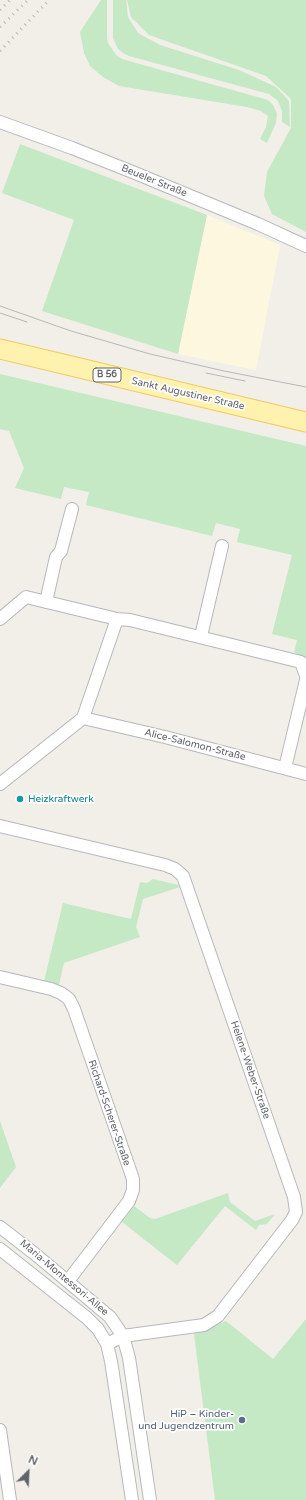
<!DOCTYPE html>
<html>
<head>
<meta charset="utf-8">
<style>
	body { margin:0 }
	#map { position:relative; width:306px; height:1500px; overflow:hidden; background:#f1efe8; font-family:"Varela Round",sans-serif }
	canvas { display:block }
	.north { position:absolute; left:8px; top:1452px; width:40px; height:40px; -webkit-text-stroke:3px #fff; paint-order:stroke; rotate:24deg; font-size:11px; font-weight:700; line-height:16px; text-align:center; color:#5f6368 }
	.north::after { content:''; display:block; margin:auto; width:14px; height:18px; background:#5f6368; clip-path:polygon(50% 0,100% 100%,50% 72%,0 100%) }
</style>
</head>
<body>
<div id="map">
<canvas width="306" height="1500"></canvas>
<div class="north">N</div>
</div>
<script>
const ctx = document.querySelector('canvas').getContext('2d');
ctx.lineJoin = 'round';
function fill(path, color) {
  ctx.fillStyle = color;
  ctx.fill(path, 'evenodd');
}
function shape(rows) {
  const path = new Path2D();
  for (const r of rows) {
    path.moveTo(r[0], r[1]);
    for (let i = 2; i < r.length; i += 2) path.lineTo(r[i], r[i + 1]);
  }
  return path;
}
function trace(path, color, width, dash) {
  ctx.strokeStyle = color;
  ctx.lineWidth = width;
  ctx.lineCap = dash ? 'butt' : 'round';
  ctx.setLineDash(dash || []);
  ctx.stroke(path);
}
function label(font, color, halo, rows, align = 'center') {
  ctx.font = font + ' "Varela Round",sans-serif';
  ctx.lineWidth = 3.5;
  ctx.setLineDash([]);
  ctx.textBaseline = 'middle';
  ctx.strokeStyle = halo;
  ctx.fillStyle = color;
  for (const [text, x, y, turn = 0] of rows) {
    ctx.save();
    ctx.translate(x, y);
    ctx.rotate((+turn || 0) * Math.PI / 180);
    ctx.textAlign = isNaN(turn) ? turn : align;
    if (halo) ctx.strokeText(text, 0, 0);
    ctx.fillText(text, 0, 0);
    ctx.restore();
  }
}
fill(shape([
	[207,215,280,245,256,370,178,354]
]), '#fef7e0');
fill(shape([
	[101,0,107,0,107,38,108,43,116,55,122,59,268,100,273,105,277,114,276,123,267,143,260,139,266,127,268,116,261,111,247,107,119,86,103,77,90,66,84,53,80,32],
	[113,0,126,0,128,17,138,33,160,45,239,70,276,87,289,101,290,127,282,122,282,111,278,101,269,94,129,56,123,53,118,49,113,38],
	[127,0,306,0,306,232,272,214,264,196,267,172,291,128,291,99,266,76,149,35,131,17],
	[20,144,207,215,178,354,42,311,74,220,2,193],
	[0,374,306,446,306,659,294,652,297,640,272,634,292,555,237,542,240,529,216,523,212,536,86,505,89,492,64,487,61,499,15,488,24,468,9,431,0,429],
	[153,879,179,885,180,887,143,899,136,927,140,937,64,963,59,985,44,981,63,903,131,919,140,882,147,883],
	[0,1121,16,1167,0,1188],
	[228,1193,230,1202,255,1221,275,1214,267,1224,259,1225,256,1230,225,1206,177,1265,122,1222,134,1206,150,1218,155,1219],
	[306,1319,306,1500,215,1500,194,1334,226,1321,273,1359]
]), '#c5e8c5');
const minor = shape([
	[0,122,72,148,135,173,258,224,306,246],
	[46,602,56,557,61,551,72,509],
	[0,619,26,597,117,619,130,620,301,662,306,676],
	[201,636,222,546],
	[83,718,165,737,306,774],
	[285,768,306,680],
	[0,784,83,718,117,619],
	[0,826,165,865,175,869,183,876,294,1197,296,1212,292,1220,218,1316,204,1325,123,1336,107,1344],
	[0,977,51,989,61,993,69,999,74,1009,133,1179,133,1190,129,1201,68,1281],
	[0,1227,35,1254,110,1317,123,1336,129,1358,150,1500],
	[0,1249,87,1318,98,1329,107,1344,111,1361,132,1500],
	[0,1430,10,1500]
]);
const primary = shape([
	[0,349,306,422]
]);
trace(minor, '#b5b8bc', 14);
trace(primary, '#f2c960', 21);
trace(minor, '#fff', 12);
trace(primary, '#fff2af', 19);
trace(shape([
	[0,306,71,331,150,354,224,371,306,387],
	[0,313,27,322],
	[206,373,245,381]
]), '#b6b7b8', 1);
trace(shape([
	[0,10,10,0],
	[0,27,28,0],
	[0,51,49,0]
]), '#b6b7b8', 3, [1, 5]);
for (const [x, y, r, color] of [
	[20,799,4,"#0f9aa8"],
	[242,1420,4,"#5c6f8a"]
]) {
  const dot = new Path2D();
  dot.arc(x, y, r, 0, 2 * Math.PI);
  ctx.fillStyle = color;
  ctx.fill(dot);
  trace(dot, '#fff', 1.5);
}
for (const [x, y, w] of [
	[107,375,28]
]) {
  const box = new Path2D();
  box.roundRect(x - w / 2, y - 7, w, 14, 3);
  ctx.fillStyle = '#fff';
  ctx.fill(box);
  trace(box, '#5f6368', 1);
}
label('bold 9px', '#5f6368', null, [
	["B 56",107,375]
]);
label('10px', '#5f6368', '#fff', [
	["Beueler Straße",154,181,22],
	["Sankt Augustiner Straße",188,394,13],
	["Alice-Salomon-Straße",195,745,14],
	["Helene-Weber-Straße",250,1070,71],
	["Richard-Scherer-Straße",109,1113,71],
	["Maria-Montessori-Allee",64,1278,40]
]);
label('10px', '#0d838f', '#fff', [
	["Heizkraftwerk",28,799]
], 'left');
label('10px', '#4e5e75', '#fff', [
	["HiP – Kinder-",234,1414],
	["und Jugendzentrum",234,1426]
], 'right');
</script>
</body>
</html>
